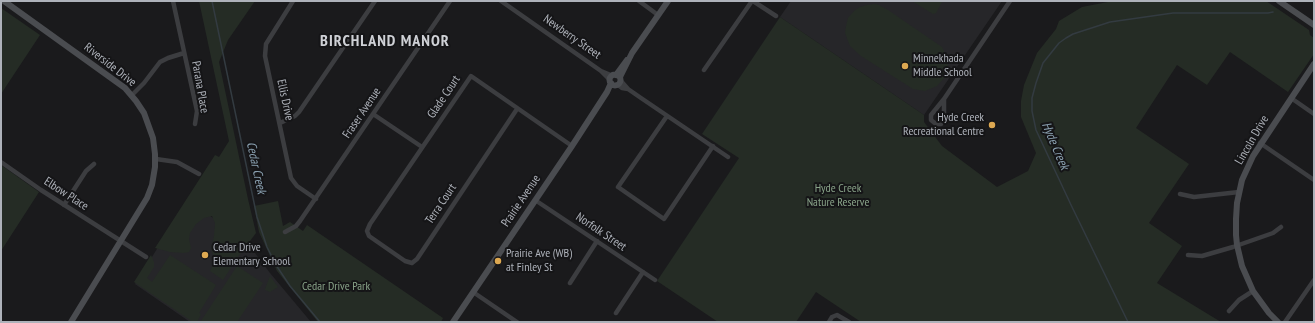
<!DOCTYPE html>
<html>
<head>
<meta charset="utf-8">
<style>
	body { margin:0 }
	#map { position:relative; width:1315px; height:323px; overflow:hidden; background:#1a1a1c; font-family:"PT Sans Narrow",sans-serif }
	canvas { display:block }
	.frame { position:absolute; inset:0; border:2px solid #aeb2ba; pointer-events:none }
</style>
</head>
<body>
<div id="map">
<canvas width="1315" height="323"></canvas>
<div class="frame"></div>
</div>
<script>
const ctx = document.querySelector('canvas').getContext('2d');
ctx.lineJoin = 'round';
function fill(path, color) {
  ctx.fillStyle = color;
  ctx.fill(path, 'evenodd');
}
function shape(rows) {
  const path = new Path2D();
  for (const r of rows) {
    if (r.length === 3) {
      path.moveTo(r[0] + r[2], r[1]);
      path.arc(r[0], r[1], r[2], 0, 2 * Math.PI);
      continue;
    }
    path.moveTo(r[0], r[1]);
    for (let i = 2; i < r.length; i += 2) path.lineTo(r[i], r[i + 1]);
  }
  return path;
}
function trace(path, color, width, dash) {
  ctx.strokeStyle = color;
  ctx.lineWidth = width;
  ctx.lineCap = dash ? 'butt' : 'round';
  ctx.setLineDash(dash || []);
  ctx.stroke(path);
}
function label(font, color, halo, rows, align = 'center') {
  ctx.font = font + ' "PT Sans Narrow",sans-serif';
  ctx.lineWidth = 4;
  ctx.setLineDash([]);
  ctx.textBaseline = 'middle';
  ctx.strokeStyle = halo;
  ctx.fillStyle = color;
  for (const [text, x, y, turn = 0] of rows) {
    ctx.save();
    ctx.translate(x, y);
    ctx.rotate((+turn || 0) * Math.PI / 180);
    ctx.textAlign = isNaN(turn) ? turn : align;
    if (halo) ctx.strokeText(text, 0, 0);
    ctx.fillText(text, 0, 0);
    ctx.restore();
  }
}
fill(shape([
	[791,1,1002,1,924,115,780,17],
	[187,201,243,237,270,273,311,322,190,322,135,284]
]), '#262629');
fill(shape([
	[199,1,255,1,228,40,219,62,248,199,256,233,238,257,223,280,210,271,215,261,211,248,214,236,215,223,212,216,204,218,196,224,190,233,189,239,191,248,189,252,184,253,170,252,155,248,215,155,219,157,229,141],
	[912,1,942,1,942,2,936,13,933,14],
	[1113,1,1266,1,1309,30,1310,35,1314,38,1314,54,1288,92,1230,52,1207,85,1177,65,1136,128,1189,164,1149,223,1182,246,1157,283,1221,322,861,322,816,292,796,322,718,322,657,281,739,158,702,134,780,17,924,115,924,122,942,146,997,187,1028,171,1036,153,1021,117,1021,101,1024,85,1037,53,1056,29,1059,21,1082,7],
	[875,4,879,5,888,10,942,47,947,57,948,66,945,77,937,86,925,91,913,89,861,56,850,46,845,33,846,26,848,18,854,11,860,7,867,5],
	[1,8,40,35,1,94],
	[1,165,39,192,1,251],
	[278,201,283,226,290,222,303,231,307,225,443,318,441,322,318,322,277,271,259,232,254,206],
	[151,255,154,262,154,267,147,278,152,282,170,255,216,285,199,313,201,314,197,322,193,322,134,282],
	[237,266,263,283,237,322,202,322,201,321],
	[270,276,278,287,270,292,265,290,265,289]
]), '#252c25');
trace(shape([
	[212,1,257,217,267,247,276,265,290,286,320,322],
	[1128,322,1072,207,1036,130,1032,111,1032,98,1036,83,1043,63,1059,43,1066,38,1073,34,1110,22,1173,13,1268,13,1273,12]
]), '#333b41', 1.5);
trace(shape([
	[173,1,197,111,195,124],
	[293,1,266,44,265,56,291,178,297,186,316,199],
	[501,1,601,71,610,80],
	[639,1,658,15],
	[753,1,776,16],
	[704,70,752,1],
	[601,71,613,76],
	[621,81,628,89,641,98,728,157],
	[618,85,622,88,628,89],
	[132,95,144,83,160,62,168,58,184,53],
	[1291,98,1314,114],
	[944,99,944,119,941,124,936,124,931,120,931,115,944,99,1010,1],
	[517,109,417,259,412,263,405,261,369,236,367,231,370,224,471,76,572,146],
	[373,114,422,147],
	[667,116,618,187,664,219,713,146],
	[280,123,295,116,299,112,375,1],
	[1260,143,1314,180],
	[156,159,177,162,199,174],
	[1,162,41,190,146,257],
	[1180,194,1194,197,1239,192],
	[535,200,655,280],
	[64,205,86,171,94,164],
	[285,232,296,226,300,221,450,1],
	[1188,255,1202,256,1233,247,1273,233,1281,227],
	[570,283,597,241],
	[473,292,517,322],
	[1229,311,1239,300,1253,291],
	[616,313,643,272],
	[829,322,832,317,837,315,849,322],
	[1285,322,1314,280]
]), '#3c3d40', 4.5);
trace(shape([
	[4,1,125,88,136,101,144,113,153,138,155,154,155,167,152,185,147,198,71,322],
	[1279,1,1314,25],
	[615,80,5.5],
	[616,75,627,60],
	[620,77,632,53,668,1],
	[453,322,572,146,607,92,611,83],
	[1278,322,1269,313,1253,291,1242,266,1237,245,1236,235,1236,219,1237,203,1242,180,1253,156,1314,64]
]), '#4a4c50', 6);
for (const [x, y, r, color] of [
	[905,66,4,"#dda851"],
	[992,125,4,"#dda851"],
	[205,255,4,"#dda851"],
	[498,261,4,"#dda851"]
]) {
  const dot = new Path2D();
  dot.arc(x, y, r, 0, 2 * Math.PI);
  ctx.fillStyle = color;
  ctx.fill(dot);
  trace(dot, '#151517', 1.5);
}
label('12px', '#aeb2ba', '#151517', [
	["Newberry Street",572,37,35],
	["Riverside Drive",110,65,38],
	["Parana Place",200,87,80],
	["Glade Court",444,97,-56],
	["Ellis Drive",285,100,78],
	["Fraser Avenue",362,113,-56],
	["Lincoln Drive",1252,140,-60],
	["Elbow Place",66,194,33],
	["Prairie Avenue",521,201,-56],
	["Terra Court",441,204,-56],
	["Norfolk Street",601,232,34]
]);
label('12px', '#aeb2ba', '#151517', [
	["Minnekhada",913,59],
	["Middle School",913,73],
	["Hyde Creek",984,118,"right"],
	["Recreational Centre",984,132,"right"],
	["Cedar Drive",213,248],
	["Elementary School",213,262],
	["Prairie Ave (WB)",506,254],
	["at Finley St",506,268]
], 'left');
label('12px', '#88a288', '#151517', [
	["Hyde Creek",838,189],
	["Nature Reserve",838,203],
	["Cedar Drive Park",336,287]
]);
label('italic 13px', '#8aa0b0', '#151517', [
	["Hyde Creek",1055,146,67],
	["Cedar Creek",256,168,78]
]);
ctx.letterSpacing = '1px';
label('bold 16px', '#cfd1d6', '#151517', [
	["BIRCHLAND MANOR",385,41]
]);
ctx.letterSpacing = '0px';
</script>
</body>
</html>
